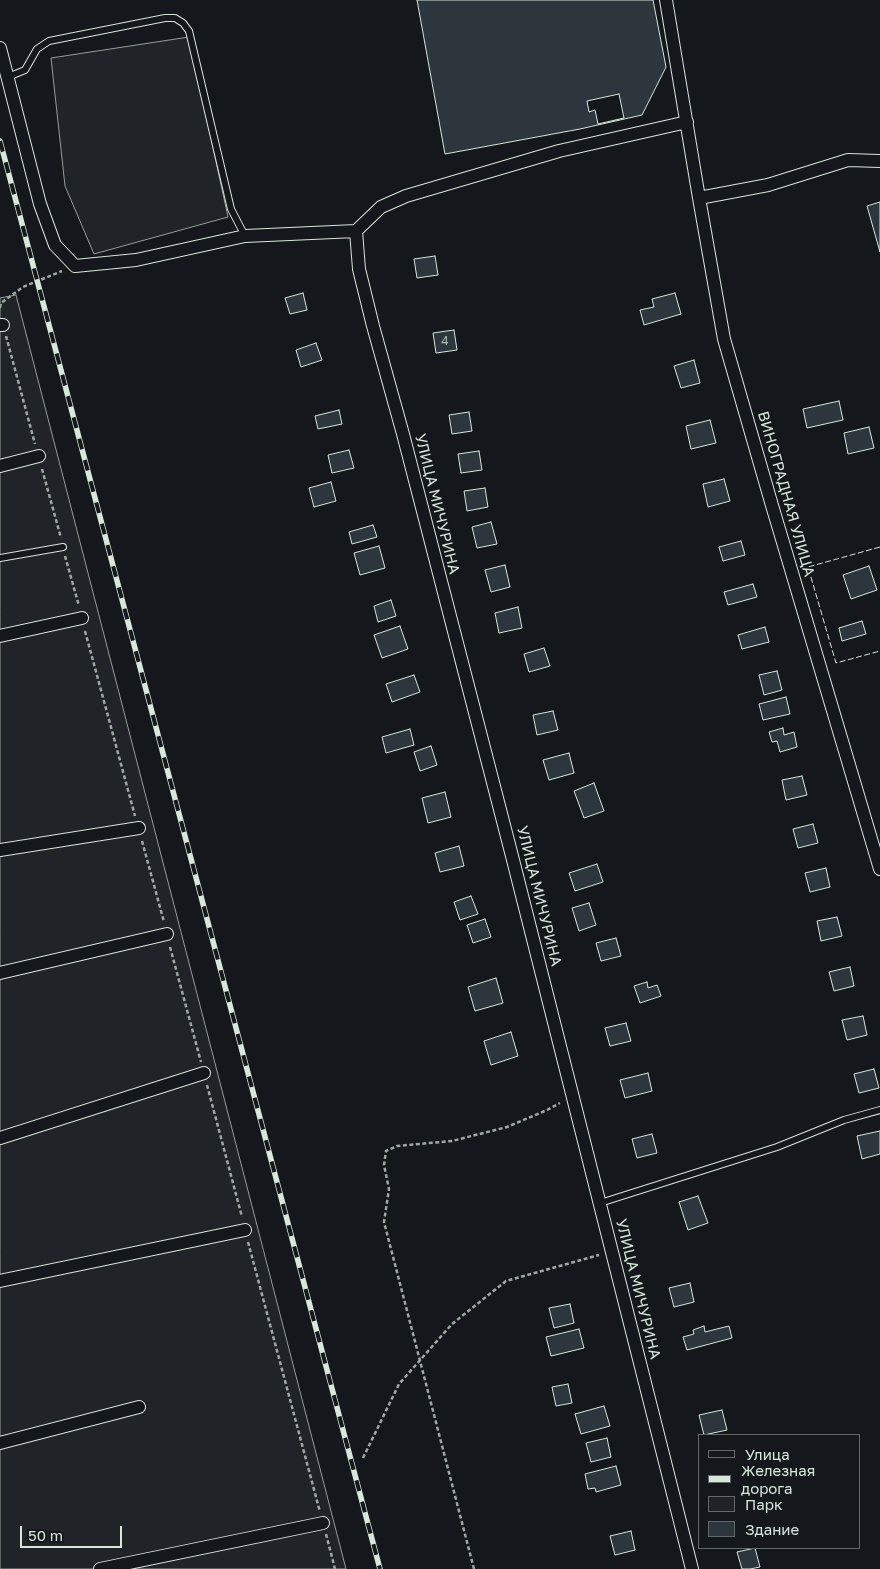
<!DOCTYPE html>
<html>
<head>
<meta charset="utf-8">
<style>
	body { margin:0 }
	#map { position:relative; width:880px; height:1569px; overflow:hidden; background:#14181c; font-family:"Golos Text",sans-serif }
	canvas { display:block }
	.legend { position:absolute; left:698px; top:1434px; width:162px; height:115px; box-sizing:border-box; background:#14181c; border:1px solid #626a69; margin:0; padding:6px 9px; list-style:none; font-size:15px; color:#d8e6dc }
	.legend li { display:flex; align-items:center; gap:10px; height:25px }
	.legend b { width:25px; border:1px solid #626a69 }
	.scale { position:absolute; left:20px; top:1526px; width:102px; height:22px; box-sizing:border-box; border:2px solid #d8e6dc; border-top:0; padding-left:6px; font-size:15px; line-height:18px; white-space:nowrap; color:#d8e6dc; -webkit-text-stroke:4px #14181c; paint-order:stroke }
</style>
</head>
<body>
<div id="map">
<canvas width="880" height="1569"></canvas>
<ul class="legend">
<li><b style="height:6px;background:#14181c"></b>Улица</li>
<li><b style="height:6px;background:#d8e6dc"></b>Железная дорога</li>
<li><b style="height:14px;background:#202428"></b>Парк</li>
<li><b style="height:14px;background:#2c363c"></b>Здание</li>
</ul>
<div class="scale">50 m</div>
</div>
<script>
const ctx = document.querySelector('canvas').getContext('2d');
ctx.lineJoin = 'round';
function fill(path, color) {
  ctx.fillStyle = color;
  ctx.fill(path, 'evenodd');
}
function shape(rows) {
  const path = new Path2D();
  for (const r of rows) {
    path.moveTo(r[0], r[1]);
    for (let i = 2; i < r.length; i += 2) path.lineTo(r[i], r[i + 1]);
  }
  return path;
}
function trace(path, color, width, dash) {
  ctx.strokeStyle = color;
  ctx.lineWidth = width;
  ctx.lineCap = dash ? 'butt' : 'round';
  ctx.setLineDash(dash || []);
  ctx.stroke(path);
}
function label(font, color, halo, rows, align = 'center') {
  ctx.font = font + ' "Golos Text",sans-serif';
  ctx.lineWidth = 4;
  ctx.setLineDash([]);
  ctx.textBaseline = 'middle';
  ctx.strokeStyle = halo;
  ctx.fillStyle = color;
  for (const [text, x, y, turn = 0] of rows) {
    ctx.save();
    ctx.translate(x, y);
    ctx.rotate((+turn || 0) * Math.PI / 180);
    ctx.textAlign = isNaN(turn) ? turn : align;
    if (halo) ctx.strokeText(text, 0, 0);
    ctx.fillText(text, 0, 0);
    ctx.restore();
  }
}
const green = shape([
	[189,37,228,217,94,254,65,186,51,58,189,37],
	[16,295,346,1569,0,1569,0,298,16,295]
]);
fill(green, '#202428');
trace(green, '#939e99', 1);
const building = shape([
	[417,0,653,0,666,67,642,115,580,129,445,154,417,0],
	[619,94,624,118,598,124,595,110,589,112,587,101,619,94],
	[880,202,880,252,867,206,880,202],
	[435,256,438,275,417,278,414,259,435,256],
	[303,293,307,310,290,314,285,298,303,293],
	[675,293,681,314,644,325,640,310,654,307,652,299,675,293],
	[454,330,457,350,436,353,433,333,454,330],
	[316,343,322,360,301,367,296,350,316,343],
	[694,360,700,383,681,388,674,366,694,360],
	[839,401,843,420,807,428,803,409,839,401],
	[339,410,342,424,318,429,315,416,339,410],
	[469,412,472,431,452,434,449,415,469,412],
	[710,420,716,443,691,449,686,426,710,420],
	[869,427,874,448,848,454,844,433,869,427],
	[349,450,354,468,332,473,328,455,349,450],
	[479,451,482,470,461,473,458,454,479,451],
	[724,479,730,501,708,507,703,484,724,479],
	[331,482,336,501,314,507,309,488,331,482],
	[485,488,488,507,467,511,464,491,485,488],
	[491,522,497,544,477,548,472,527,491,522],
	[373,525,377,537,352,544,349,532,373,525],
	[741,541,745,555,723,561,719,547,741,541],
	[379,546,385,568,360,575,354,553,379,546],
	[505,565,510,587,491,592,485,570,505,565],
	[869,566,877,590,851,599,843,575,869,566],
	[753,584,757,597,728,605,724,592,753,584],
	[391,600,396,616,378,622,374,606,391,600],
	[518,607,522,628,499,633,495,613,518,607],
	[862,621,866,634,842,641,839,628,862,621],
	[400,626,408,649,382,658,374,635,400,626],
	[765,627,769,642,742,649,738,635,765,627],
	[544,648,550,666,529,672,524,654,544,648],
	[777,671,782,690,764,695,759,675,777,671],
	[414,675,420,692,392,702,386,684,414,675],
	[786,697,790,714,763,720,759,704,786,697],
	[553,711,558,730,537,735,533,715,553,711],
	[783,728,784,735,794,732,797,747,780,752,777,741,772,742,769,732,783,728],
	[410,729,414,745,386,753,382,737,410,729],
	[431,746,437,765,420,771,414,752,431,746],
	[569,753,574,773,549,780,543,760,569,753],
	[802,776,807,795,786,800,782,780,802,776],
	[594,783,604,811,584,818,574,791,594,783],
	[445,792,451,817,428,823,422,798,445,792],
	[813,824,818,843,798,848,793,829,813,824],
	[459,846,464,866,440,872,435,853,459,846],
	[597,864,603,882,575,891,569,873,597,864],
	[826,868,830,887,810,892,805,873,826,868],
	[471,896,478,914,460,920,454,902,471,896],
	[589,903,596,925,579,931,572,908,589,903],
	[837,917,842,936,821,941,817,921,837,917],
	[485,919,491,937,473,943,467,925,485,919],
	[616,938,621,956,601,961,596,943,616,938],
	[850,967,854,986,834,991,829,972,850,967],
	[496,978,503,1003,475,1011,468,987,496,978],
	[647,982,648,988,657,985,661,996,640,1003,634,986,647,982],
	[863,1016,867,1035,847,1040,842,1020,863,1016],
	[626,1023,631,1041,610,1046,605,1028,626,1023],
	[511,1032,518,1056,491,1065,484,1041,511,1032],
	[874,1069,879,1088,859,1093,854,1074,874,1069],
	[648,1073,652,1091,625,1098,620,1080,648,1073],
	[880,1131,880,1154,862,1159,857,1136,880,1131],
	[652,1134,657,1153,637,1158,632,1139,652,1134],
	[698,1196,708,1223,688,1230,679,1202,698,1196],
	[690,1283,694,1302,674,1307,669,1288,690,1283],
	[570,1304,574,1323,554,1328,549,1308,570,1304],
	[704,1326,705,1332,729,1326,732,1338,687,1350,683,1337,694,1334,693,1330,704,1326],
	[579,1329,584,1348,551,1356,546,1337,579,1329],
	[568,1384,572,1403,556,1406,552,1387,568,1384],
	[604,1406,610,1426,581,1434,575,1414,604,1406],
	[722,1410,727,1430,704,1435,699,1415,722,1410],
	[607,1438,611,1457,591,1462,586,1443,607,1438],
	[616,1466,621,1485,596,1492,595,1488,588,1489,585,1474,616,1466],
	[631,1531,635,1550,615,1555,610,1536,631,1531],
	[755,1548,760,1567,750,1569,742,1569,737,1552,755,1548]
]);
fill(building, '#2c363c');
trace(building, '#d8e6dc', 1);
const lane = shape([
	[8,77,25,70,37,49,49,41,165,18,175,18,183,23,189,31,231,209,245,236],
	[0,558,63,547],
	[600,1203,777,1147,844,1120,880,1110]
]);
const street = shape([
	[666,0,699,198,724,339,771,502,880,869],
	[0,48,40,204,55,245,75,266,136,260,245,236,356,231,381,207,406,196,559,151,687,122],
	[699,198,768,185,848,160,880,161],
	[356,231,359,269,373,326,403,434,512,856,692,1569],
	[0,325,3,325],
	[0,466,39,456],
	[0,636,82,618],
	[0,850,139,828],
	[0,973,167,934],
	[0,1138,204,1073],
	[0,1281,245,1230],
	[0,1443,139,1407],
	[100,1569,323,1523]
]);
trace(lane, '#d8e6dc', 8);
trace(street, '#d8e6dc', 14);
trace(shape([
	[0,308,1,303,23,287,62,271],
	[6,336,35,444],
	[42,469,61,538],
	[65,556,79,606],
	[85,631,135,816],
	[142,841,164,922],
	[170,947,201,1062],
	[207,1085,242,1217],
	[248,1242,320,1512],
	[363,1458,399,1384,452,1324,506,1281,599,1255],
	[326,1534,335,1569],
	[474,1569,384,1222,389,1189,384,1165,386,1151,397,1146,452,1141,507,1127,547,1110,560,1103]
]), '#9da8a2', 2.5, [4, 2.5]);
trace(lane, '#14181c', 6);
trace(street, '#14181c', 12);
const rail = shape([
	[0,141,380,1569]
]);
trace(rail, '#d8e6dc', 5.5);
trace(rail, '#14181c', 4, [11]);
trace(shape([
	[880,547,808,567,836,663,880,651]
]), '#d8e6dc', 1, [6, 2.5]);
label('12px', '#adbab4', null, [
	["4",445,341]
]);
label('15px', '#d8e6dc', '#14181c', [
	["ВИНОГРАДНАЯ УЛИЦА",786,494,74],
	["УЛИЦА МИЧУРИНА",437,504,76],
	["УЛИЦА МИЧУРИНА",539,896,76],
	["УЛИЦА МИЧУРИНА",638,1289,76]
]);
</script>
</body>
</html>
